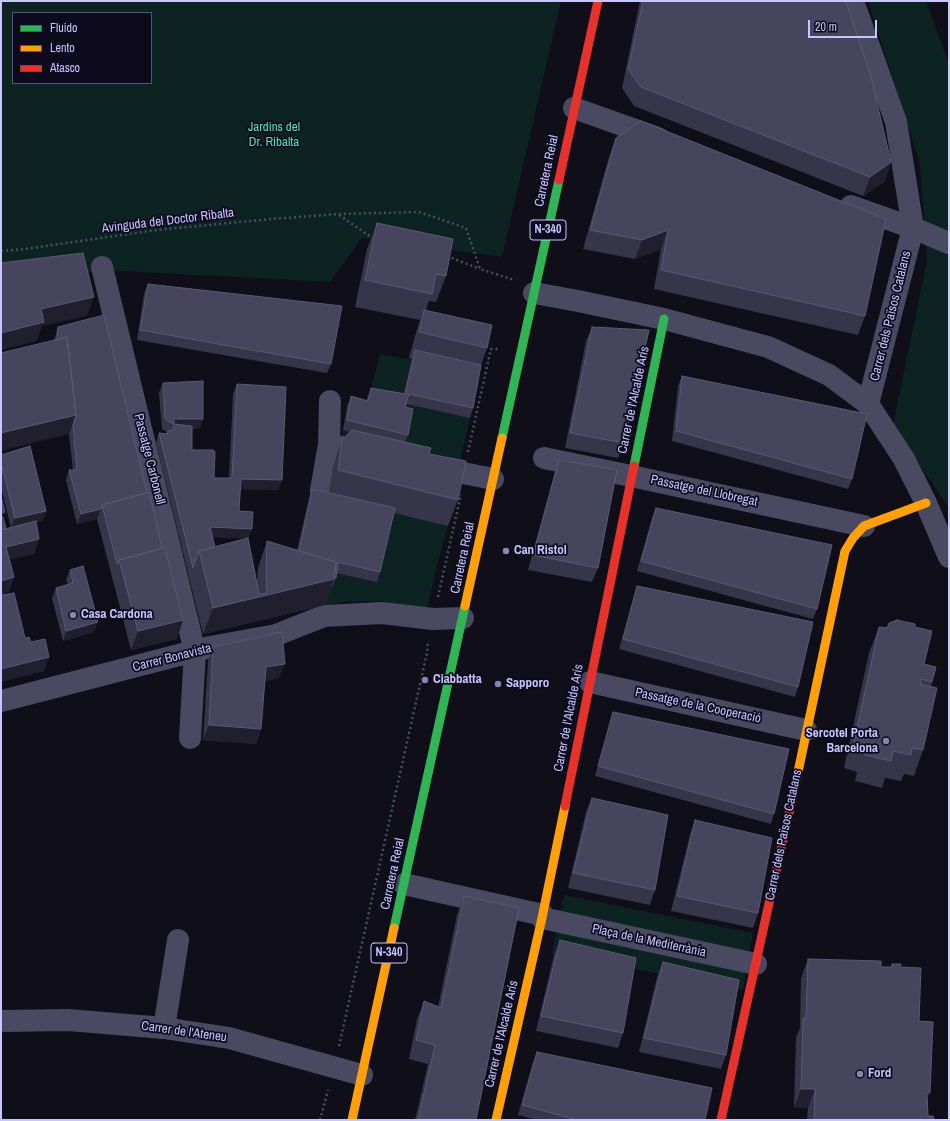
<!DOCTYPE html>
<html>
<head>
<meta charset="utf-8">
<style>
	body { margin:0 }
	#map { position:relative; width:950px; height:1121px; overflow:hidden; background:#100e18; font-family:"Archivo Narrow",sans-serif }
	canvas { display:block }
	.frame { position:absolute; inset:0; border:2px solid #c8c5ff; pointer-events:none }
	.legend { position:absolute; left:12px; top:12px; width:140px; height:72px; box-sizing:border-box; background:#0c0a1c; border:1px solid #575577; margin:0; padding:5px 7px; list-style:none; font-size:12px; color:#c8c5ff }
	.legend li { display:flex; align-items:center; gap:8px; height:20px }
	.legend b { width:20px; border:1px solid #575577 }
	.scale { position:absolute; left:808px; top:20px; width:69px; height:18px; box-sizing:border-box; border:2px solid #c8c5ff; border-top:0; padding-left:5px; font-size:12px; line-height:14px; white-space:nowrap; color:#c8c5ff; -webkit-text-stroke:3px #0c0a1c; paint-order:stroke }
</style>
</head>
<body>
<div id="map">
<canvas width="950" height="1121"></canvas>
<div class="frame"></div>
<ul class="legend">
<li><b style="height:5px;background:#30b455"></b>Fluido</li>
<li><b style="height:5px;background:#ff9f0a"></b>Lento</li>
<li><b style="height:5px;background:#e5322d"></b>Atasco</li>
</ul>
<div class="scale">20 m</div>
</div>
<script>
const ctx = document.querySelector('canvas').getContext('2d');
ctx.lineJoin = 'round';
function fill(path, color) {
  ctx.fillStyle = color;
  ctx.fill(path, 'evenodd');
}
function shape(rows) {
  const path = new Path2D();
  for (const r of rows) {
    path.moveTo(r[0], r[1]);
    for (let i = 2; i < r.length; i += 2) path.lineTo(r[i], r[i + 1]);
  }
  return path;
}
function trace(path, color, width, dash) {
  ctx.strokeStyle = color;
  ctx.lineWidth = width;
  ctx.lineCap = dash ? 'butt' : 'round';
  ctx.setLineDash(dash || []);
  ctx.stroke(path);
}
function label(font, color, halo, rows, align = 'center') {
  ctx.font = font + ' "Archivo Narrow",sans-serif';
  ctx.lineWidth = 3.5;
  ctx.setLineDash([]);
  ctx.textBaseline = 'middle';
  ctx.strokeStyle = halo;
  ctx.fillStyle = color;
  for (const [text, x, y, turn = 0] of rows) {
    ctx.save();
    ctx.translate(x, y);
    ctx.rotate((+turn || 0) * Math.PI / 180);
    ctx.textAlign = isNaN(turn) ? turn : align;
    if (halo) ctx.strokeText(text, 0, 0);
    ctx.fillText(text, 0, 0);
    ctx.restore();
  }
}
fill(shape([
	[1,1,561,1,502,257,362,238,330,282,104,270,1,287],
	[13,13,151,13,151,83,13,83],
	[868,1,926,1,949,64,949,508,893,425,927,261,920,164],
	[380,354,412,360,402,404,369,396],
	[405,404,470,418,460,461,400,449,342,435,343,430,404,444,402,417],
	[394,512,448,526,437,566,427,609,380,601,342,602,325,605,327,588,332,587,335,572],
	[564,895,753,933,743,990,552,953]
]), '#0d2322');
trace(shape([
	[339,215,368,235,375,237],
	[1,251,25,249,156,230,271,219,338,214,419,212,466,228,480,269,514,280],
	[447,256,480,269],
	[468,452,490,353,491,349,499,349],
	[438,597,461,494],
	[339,1046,427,653,428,641],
	[320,1120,328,1090]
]), '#435460', 2.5, [2, 3]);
trace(shape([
	[853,1,896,122,913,228,868,404],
	[574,108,658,138],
	[851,206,913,228,949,243],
	[102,267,195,652,190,738],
	[534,293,578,301,664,319,768,347,829,375,868,404,904,459,926,503,949,557],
	[329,444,368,453],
	[544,458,631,476,864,526],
	[433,467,493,479],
	[321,490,329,444,330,401],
	[590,682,806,730],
	[1,701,210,647,276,635,324,616,382,613,433,619,463,618],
	[404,884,543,915],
	[542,918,756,964],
	[1,1021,68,1020,164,1028,229,1038,362,1075],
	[164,1028,178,940]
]), '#494961', 22);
trace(shape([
	[502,438,559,180],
	[634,466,664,319],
	[394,928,465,606]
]), '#30b455', 9);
trace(shape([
	[465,606,502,438],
	[795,786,845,551,853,538,864,526,926,503],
	[352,1120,394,928],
	[496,1120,542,918,565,806]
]), '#ff9f0a', 9);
trace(shape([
	[559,180,598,1],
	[565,806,634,466],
	[721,1120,795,786]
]), '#e5322d', 9);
fill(shape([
	[640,1,846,1,891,162,885,181,863,196,634,106,622,88],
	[616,138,865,316,858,335,654,289,661,249,635,259,583,249,609,157],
	[377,223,446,276,436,302,429,301,426,310,487,348,481,365,473,408,470,418,406,404,405,407,408,435,405,442,429,454,458,500,448,526,394,513,380,572,377,582,336,573,336,578,332,588,331,587,325,605,203,634,156,443,159,433,167,434,167,432,162,429,159,393,163,383,203,419,200,428,192,429,192,450,214,478,229,478,233,394,237,384,282,480,278,490,240,489,239,511,252,529,248,538,257,583,258,568,267,541,297,550,309,499,312,489,329,493,333,466,342,440,350,432,343,430,347,406,351,396,366,401,371,388,404,393,412,359,409,358,415,336,420,320,355,307,367,249],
	[212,537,247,538,215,547],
	[148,284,331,364,327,373,137,340,144,294],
	[58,327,177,639,131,650,97,519,77,524,66,480,69,470,73,470,69,434,54,340,55,337],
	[592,327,624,443,618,458,565,448,586,341],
	[682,376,852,479,848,489,672,441,678,386],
	[1,455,46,511,42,521,36,522,39,539,34,554,10,559,14,577,9,591,1,594,1,496,3,517,6,529,11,528,1,487],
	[559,460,598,568,592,582,528,570,554,475],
	[656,508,817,609,813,619,637,571,652,518],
	[70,570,94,632,63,641,52,598,56,588,68,585,66,580],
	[637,586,798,687,795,697,619,649,634,596],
	[879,627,887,628,915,627,924,664,932,682,931,686,923,750,914,776,904,774,901,781,885,778,882,788,855,781,857,772,844,768,869,653],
	[213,647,279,678,265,681,261,729,256,744,203,740,208,661],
	[613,712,774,814,771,824,595,776,610,722],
	[592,798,655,890,650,905,568,888,586,812],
	[695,820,758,913,753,928,671,911,690,835],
	[464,896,476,1120,415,1120,428,1064,409,1059,417,1019,424,1001,438,1007,457,915],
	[560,940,623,1033,618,1048,536,1031,554,955],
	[808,959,881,967,891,967,892,964,900,967,919,1021,927,1101,928,1116,934,1120,807,1120,808,1108,794,1108,796,1037,800,1028,801,978],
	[663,962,726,1055,721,1069,639,1052,657,977],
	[537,1052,705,1120,537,1120,518,1115,533,1062]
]), '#37354a');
fill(shape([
	[891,162,885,181,863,196,870,177],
	[668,230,661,249,635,259,642,240],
	[94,297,87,316,42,326,37,341,1,350,1,333,41,309],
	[76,415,69,434,1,451,1,433],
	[174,419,203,419,200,428,173,429],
	[241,479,282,480,278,490,238,489],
	[101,509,97,519,77,524,81,514],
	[46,511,42,521,11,528,15,518],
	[5,512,1,522,1,513],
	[210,527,252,529,248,538,206,537],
	[39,539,34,554,1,561,6,547],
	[14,577,9,591,1,594,1,581],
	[334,579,325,605,203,634,213,608],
	[183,620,177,639,131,650,138,631],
	[98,622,94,632,63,641,66,631],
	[49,657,44,671,1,682,1,669],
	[285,664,279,678,260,682,266,667],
	[209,725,261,729,256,744,203,740],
	[801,1089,815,1089,808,1108,794,1108],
	[927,1093,930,1093,923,1111]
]), '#211f2e');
const building = shape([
	[643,1,846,1,870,73,891,162,870,177,641,87,628,69,643,1],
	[641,121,886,219,865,316,661,270,668,230,642,240,590,230,616,138,641,121],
	[377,223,453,239,446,276,436,274,432,294,365,280,377,223],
	[83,253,94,297,41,309,44,322,1,333,1,263,83,253],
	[148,284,342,306,331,364,140,330,148,284],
	[424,310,492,325,487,348,419,332,424,310],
	[104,315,147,493,102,505,101,509,81,514,69,470,77,470,73,425,76,415,67,337,57,340,58,327,104,315],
	[592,327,649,330,624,443,570,433,592,327],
	[67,337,76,415,1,433,1,353,67,337],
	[415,350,481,365,473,408,409,394,405,407,413,409,408,435,347,420,351,396,368,401,371,388,405,394,415,350],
	[682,376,867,414,852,479,676,431,682,376],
	[203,381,203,419,174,419,174,424,192,426,192,450,213,450,215,452,214,478,232,478,237,384,286,387,282,480,241,479,239,511,253,512,252,529,210,527,215,547,199,551,193,568,159,433,167,434,168,431,173,430,174,424,165,419,163,383,203,381],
	[352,430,431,448,429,454,466,461,458,500,338,470,342,440,352,430],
	[30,446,46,511,15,518,1,463,1,455,30,446],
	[559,460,617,470,598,568,533,555,559,460],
	[312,489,395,508,380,572,338,562,336,578,334,577,336,562,299,551,312,489],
	[149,492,162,548,119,560,117,564,102,505,149,492],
	[1,496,5,512,1,513,1,496],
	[656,508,832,545,817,609,641,561,656,508],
	[1,517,3,517,6,529,1,530,1,517],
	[36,521,39,539,6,547,14,577,1,581,1,530,36,521],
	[248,538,259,594,267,593,266,573,267,541,336,562,334,579,213,608,199,551,248,538],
	[165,548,183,620,138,631,119,560,165,548],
	[83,566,98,622,66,631,56,588,73,583,70,570,83,566],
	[637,586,813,622,798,687,623,639,637,586],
	[14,593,25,638,29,637,31,642,45,639,49,657,1,669,1,595,14,593],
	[897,620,915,624,915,627,932,631,924,664,936,667,932,682,921,679,920,684,937,688,923,750,912,748,911,755,893,751,891,761,865,755,867,745,854,742,879,627,887,628,889,623,897,620],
	[282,632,285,664,266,667,261,729,209,725,213,647,282,632],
	[613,712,789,749,774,814,598,766,613,712],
	[592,798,668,815,655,890,573,873,592,798],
	[695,820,772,838,758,913,677,896,695,820],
	[464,896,519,908,476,1120,418,1120,435,1045,416,1040,424,1001,441,1008,464,896],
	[560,940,636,958,623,1033,541,1016,560,940],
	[808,959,881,961,881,967,892,967,892,964,901,964,900,967,921,968,919,1021,933,1022,930,1093,927,1093,928,1116,933,1116,934,1120,814,1120,815,1089,801,1089,803,1018,806,1018,808,959],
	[663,962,739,980,726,1055,644,1038,663,962],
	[537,1052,712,1088,705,1120,577,1120,522,1105,537,1052]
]);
fill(building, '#47445d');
trace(building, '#5b5876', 1);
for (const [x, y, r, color] of [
	[506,551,4,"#8885ae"],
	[73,615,4,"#8885ae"],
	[425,680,4,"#8885ae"],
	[498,684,4,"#8885ae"],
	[886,741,4,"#8885ae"],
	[860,1074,4,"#8885ae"]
]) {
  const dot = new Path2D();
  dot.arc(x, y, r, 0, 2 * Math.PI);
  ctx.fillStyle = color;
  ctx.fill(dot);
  trace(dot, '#0c0a1c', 1.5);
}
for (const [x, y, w] of [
	[548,230,36],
	[389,953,36]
]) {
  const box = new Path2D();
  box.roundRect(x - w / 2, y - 10, w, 20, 3);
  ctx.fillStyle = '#0c0a1c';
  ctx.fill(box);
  trace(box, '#c8c5ff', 1);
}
label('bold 12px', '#c8c5ff', null, [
	["N-340",548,230],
	["N-340",389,953]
]);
label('13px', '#4be5b6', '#0c0a1c', [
	["Jardins del",274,128],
	["Dr. Ribalta",274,143]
]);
label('13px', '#c8c5ff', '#0c0a1c', [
	["Carretera Reial",547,171,-78],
	["Avinguda del Doctor Ribalta",168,221,-7],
	["Carrer dels Països Catalans",891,316,-76],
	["Carrer de l'Alcalde Arís",634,400,-78],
	["Passatge Carbonell",149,459,76],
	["Passatge del Llobregat",704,491,12],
	["Carretera Reial",463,558,-78],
	["Carrer Bonavista",172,658,-14],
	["Passatge de la Cooperació",698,706,12],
	["Carrer de l'Alcalde Arís",569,718,-79],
	["Carrer dels Països Catalans",784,835,-78],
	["Carretera Reial",393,874,-78],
	["Plaça de la Mediterrània",649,941,12],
	["Carrer de l'Ateneu",184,1032,8],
	["Carrer de l'Alcalde Arís",502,1034,-77]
]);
label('bold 13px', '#c8c5ff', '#0c0a1c', [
	["Can Ristol",514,551],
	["Casa Cardona",81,615],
	["Ciabbatta",433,680],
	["Sapporo",506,684],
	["Sercotel Porta",878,734,"right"],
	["Barcelona",878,749,"right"],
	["Ford",868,1074]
], 'left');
</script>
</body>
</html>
